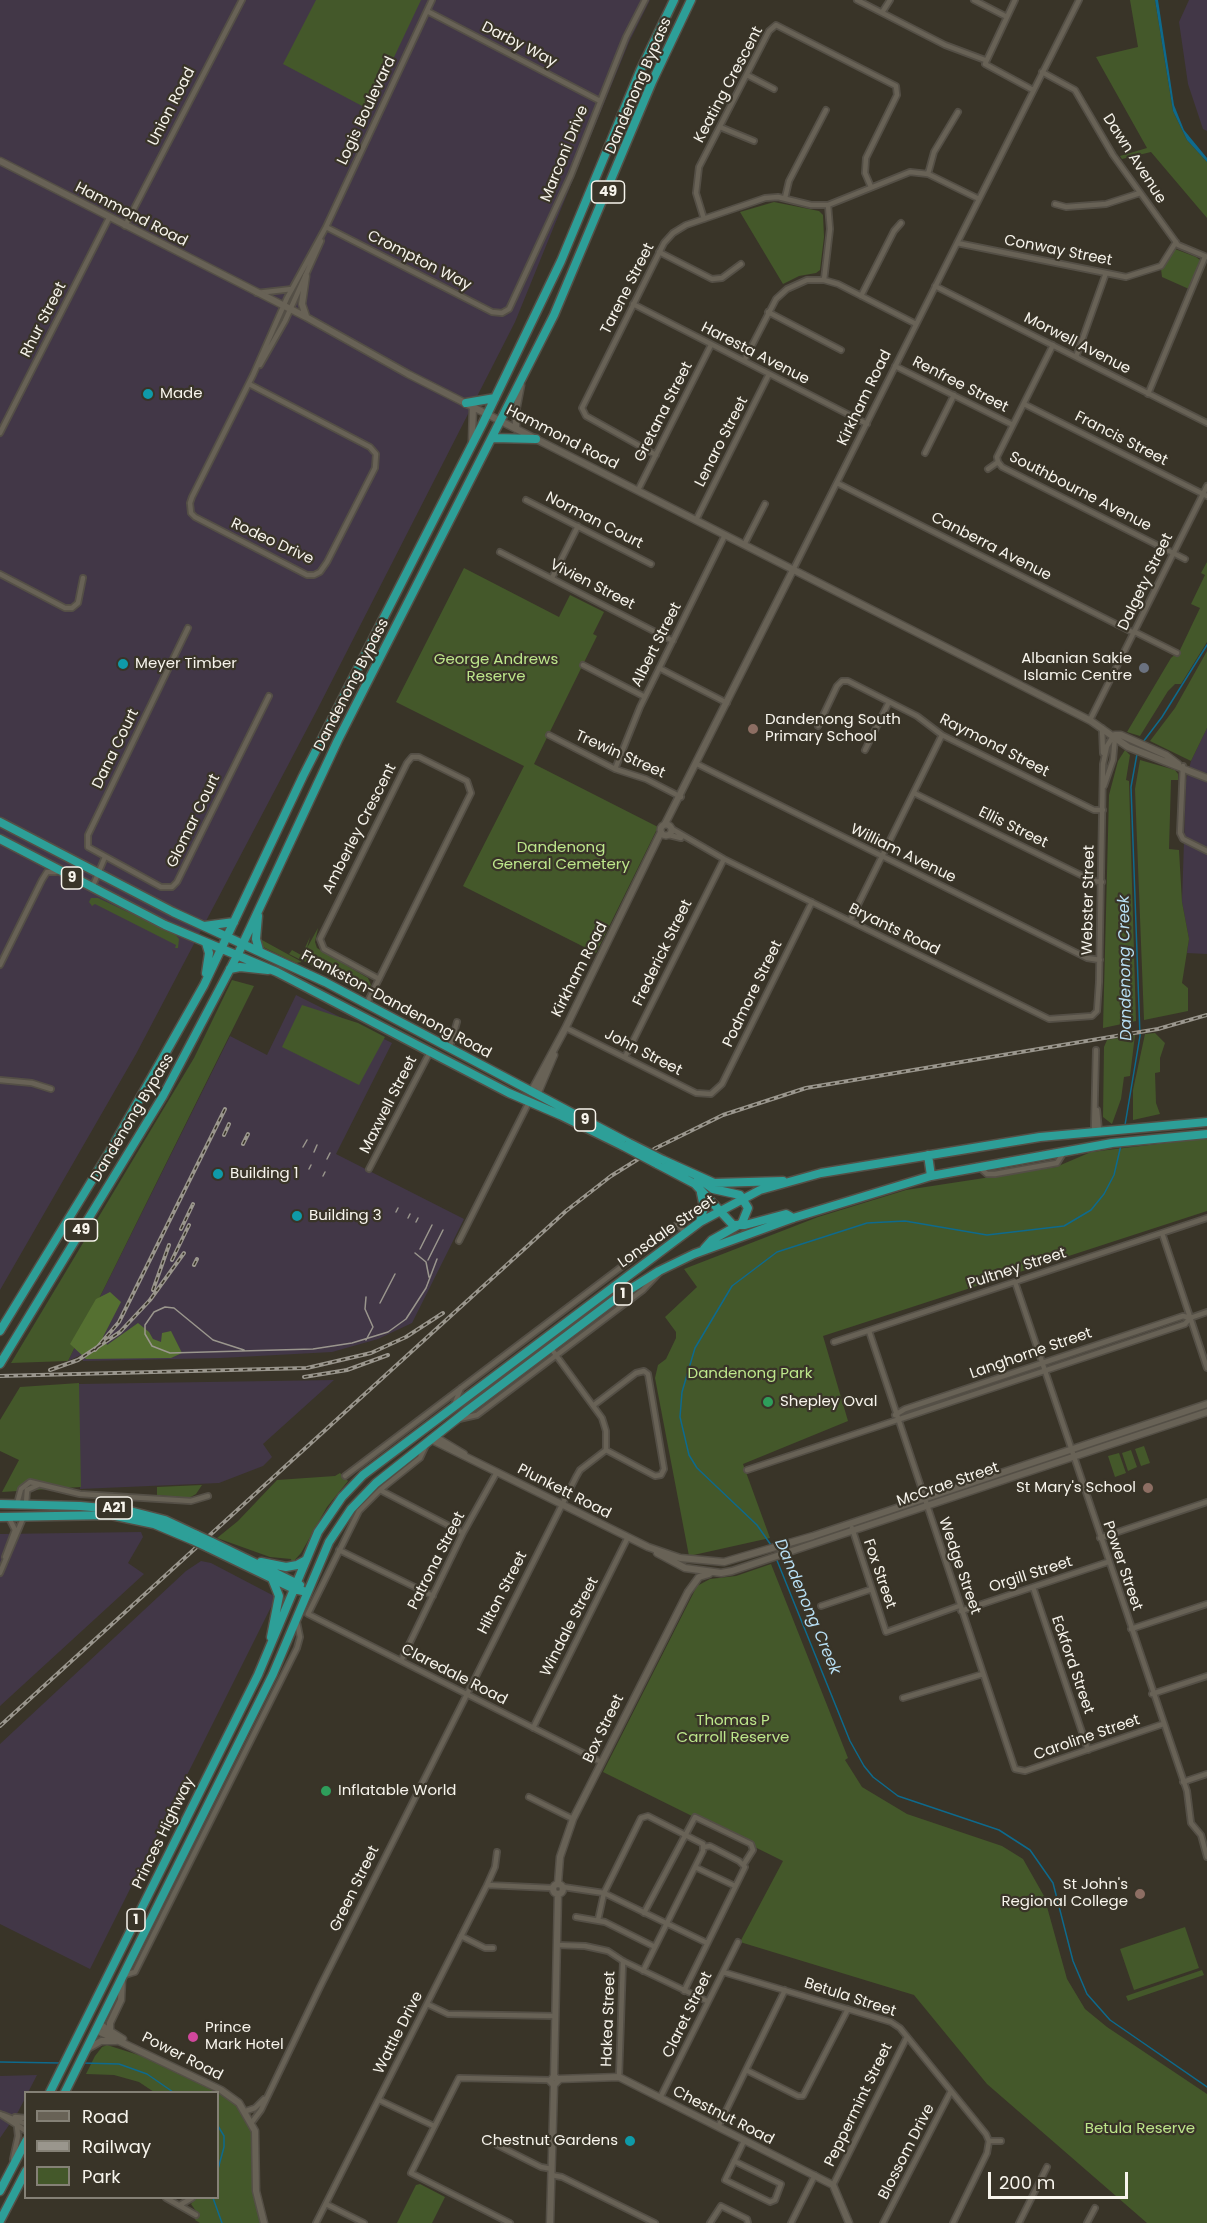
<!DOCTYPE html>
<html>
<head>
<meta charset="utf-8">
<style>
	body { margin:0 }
	#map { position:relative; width:1207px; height:2223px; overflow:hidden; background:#393428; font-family:Poppins,sans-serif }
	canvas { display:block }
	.legend { position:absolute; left:24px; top:2091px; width:195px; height:108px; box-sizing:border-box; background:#393428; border:2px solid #858176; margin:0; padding:8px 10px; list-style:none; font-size:18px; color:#f7f4ec }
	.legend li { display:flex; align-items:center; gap:12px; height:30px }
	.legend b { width:30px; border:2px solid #858176 }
	.scale { position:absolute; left:988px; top:2172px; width:140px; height:27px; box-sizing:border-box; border:3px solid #f7f4ec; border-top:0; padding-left:8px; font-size:18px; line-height:21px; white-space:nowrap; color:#f7f4ec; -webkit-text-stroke:4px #393428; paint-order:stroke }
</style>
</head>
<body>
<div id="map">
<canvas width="1207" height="2223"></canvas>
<ul class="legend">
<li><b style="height:8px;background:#686256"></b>Road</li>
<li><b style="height:8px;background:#9a968d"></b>Railway</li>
<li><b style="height:16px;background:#44582a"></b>Park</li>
</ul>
<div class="scale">200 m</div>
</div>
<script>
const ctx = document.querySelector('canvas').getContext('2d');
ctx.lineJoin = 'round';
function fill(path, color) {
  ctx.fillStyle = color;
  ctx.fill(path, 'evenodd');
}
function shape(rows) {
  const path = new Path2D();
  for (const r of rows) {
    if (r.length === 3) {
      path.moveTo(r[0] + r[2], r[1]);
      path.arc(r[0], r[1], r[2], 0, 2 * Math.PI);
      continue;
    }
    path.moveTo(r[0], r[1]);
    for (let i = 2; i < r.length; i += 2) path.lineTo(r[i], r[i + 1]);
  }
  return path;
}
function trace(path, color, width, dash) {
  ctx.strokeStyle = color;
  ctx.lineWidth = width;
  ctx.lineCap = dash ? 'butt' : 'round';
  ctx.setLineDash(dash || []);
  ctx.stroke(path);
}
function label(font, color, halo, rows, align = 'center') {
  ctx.font = font + ' Poppins,sans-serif';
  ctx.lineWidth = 4.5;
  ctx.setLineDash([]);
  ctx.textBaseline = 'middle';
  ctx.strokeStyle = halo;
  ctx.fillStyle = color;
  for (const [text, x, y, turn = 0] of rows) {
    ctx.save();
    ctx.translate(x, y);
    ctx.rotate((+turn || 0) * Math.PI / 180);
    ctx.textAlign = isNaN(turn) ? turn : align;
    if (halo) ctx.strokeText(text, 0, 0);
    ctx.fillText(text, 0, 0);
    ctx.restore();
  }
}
fill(shape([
	[0,0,650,0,629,42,515,322,317,710,136,1054,0,1290],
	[1189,0,1207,0,1207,131,1203,129,1188,84,1179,22],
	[1207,728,1207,954,1187,953,1189,939,1182,902,1186,780,1191,761],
	[296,995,392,1043,336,1154,464,1219,412,1323,378,1339,332,1352,221,1358,83,1361,81,1355,68,1361,230,1036,267,1055],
	[334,1380,263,1444,272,1457,263,1466,219,1483,80,1489,78,1384],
	[141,1532,143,1537,128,1563,144,1574,0,1706,0,1534],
	[201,1561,211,1563,276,1597,90,1969,0,1924,0,1744,186,1571],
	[37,2075,18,2112,0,2138,0,2076]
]), '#423747');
fill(shape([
	[316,0,421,0,371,106,366,104,364,107,283,64],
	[1130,0,1155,0,1173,111,1187,140,1207,162,1207,218,1151,152,1122,159,1120,156,1147,148,1096,57,1138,47],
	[774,202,819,211,823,215,824,237,820,270,816,273,799,276,783,284,740,212],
	[1175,249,1196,257,1200,260,1189,289,1162,277,1161,269],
	[1207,562,1207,642,1181,684,1175,684,1168,691,1140,736,1127,732,1171,658,1180,650,1200,608,1191,604,1205,575,1201,573],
	[464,568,559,617,570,595,604,612,593,634,597,636,534,764,658,827,596,953,463,886,524,766,396,702],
	[1207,651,1207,728,1191,761,1150,741,1175,708],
	[1125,750,1130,755,1126,780,1129,781,1136,1021,1103,1028,1109,795,1118,761],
	[1140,760,1175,770,1178,774,1178,780,1171,780,1169,849,1179,850,1182,902,1189,939,1182,983,1188,988,1188,1011,1144,1020,1135,789],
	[91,898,98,898,175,934,179,939,178,948,175,948,176,945,95,904,92,906,89,902],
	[318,928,315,942,317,948,368,978,371,985,366,992,362,993,302,960,304,955,301,960,289,954,292,950,301,955,303,951,306,952,304,950,310,937,307,948],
	[258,940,262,940,302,962,296,963,263,947],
	[232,980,254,986,68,1361,11,1363,194,1058],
	[302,1005,358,1023,385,1037,359,1085,282,1047],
	[1155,1033,1165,1043,1160,1058,1160,1072,1155,1073,1156,1103,1160,1114,1133,1120,1133,1090,1145,1034],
	[1135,1035,1130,1076,1124,1077,1121,1099,1112,1124,1103,1117,1104,1047,1107,1040],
	[1207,1138,1207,1211,823,1336,848,1421,743,1464,770,1538,689,1556,655,1378,658,1365,666,1359,676,1338,676,1332,665,1317,697,1287,684,1269,818,1217,906,1190,1056,1167,1091,1152],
	[79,1383,81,1487,2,1492,19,1460,0,1451,0,1420,20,1387],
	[1144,1446,1150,1463,1141,1466,1135,1449],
	[1131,1450,1137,1467,1128,1471,1122,1453],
	[1119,1453,1126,1473,1115,1477,1108,1456],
	[340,1473,348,1481,327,1507,301,1553,292,1563,291,1559,270,1557,217,1538,238,1521,277,1480,335,1476],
	[202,1485,196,1494,189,1498,157,1495,157,1487],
	[771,1564,848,1758,845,1760,862,1787,907,1814,1002,1846,1023,1859,1044,1896,1067,1979,1085,2009,1107,2027,1207,2094,1207,2223,1147,2223,987,2084,914,1995,740,1942,783,1861,603,1772,697,1586,710,1579,736,1576],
	[1185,1927,1199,1968,1134,1990,1120,1949],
	[1202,1970,1204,1975,1128,2001,1126,1996],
	[107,2045,170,2065,231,2096,252,2122,255,2177,264,2223,200,2223,195,2220,198,2214,191,2204,196,2198,218,2198,218,2092,154,2092,139,2082,114,2075,86,2074,95,2056,102,2047],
	[420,2184,445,2197,432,2223,397,2223,416,2185]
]), '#44582a');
fill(shape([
	[110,1292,121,1302,103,1337,107,1345,138,1323,149,1332,153,1339,161,1342,162,1333,171,1331,182,1353,171,1358,86,1359,70,1344,96,1299]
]), '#557031');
fill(shape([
	[1155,0,1158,0,1174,105,1184,130,1207,158,1207,162,1187,140,1173,111]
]), '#0e6a8d');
trace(shape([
	[1143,742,1162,717,1207,645],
	[1125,1125,1140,1036,1131,787,1137,754],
	[771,1545,757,1525,697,1468,689,1455,680,1417,682,1392,695,1348,732,1286,777,1252,867,1223,905,1221,987,1235,1064,1226,1091,1210,1104,1194,1114,1175,1121,1145],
	[776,1558,850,1741,864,1766,873,1777,898,1796,999,1830,1030,1850,1053,1883,1073,1961,1087,1994,1110,2020,1207,2087],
	[0,2062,60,2063],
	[83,2063,119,2064,147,2074,173,2092],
	[218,2126,224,2136,224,2147,218,2169],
	[213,2198,222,2223]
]), '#0e6a8d', 1.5);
const street = shape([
	[857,0,945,45,985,60],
	[974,0,1007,17],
	[1015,0,985,64,1033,90],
	[427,11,600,101],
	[883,11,890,0],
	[1042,72,1075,90,1113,155,1178,245,1207,257],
	[747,75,774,89],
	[720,127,754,141],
	[928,174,934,152,958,112],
	[785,198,789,181,826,110],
	[1055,204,1066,207,1106,204,1140,193],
	[704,219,696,193,699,167,769,31,776,25,896,86,897,95,866,158,865,173,871,187],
	[125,226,242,0],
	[326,227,492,312,502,313,509,309,571,175,626,37,645,0],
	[957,243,1126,277,1161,266,1176,242],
	[659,252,712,279,722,278,741,264],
	[824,280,830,229,828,205],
	[935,286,1207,423],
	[257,293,292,289],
	[861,296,894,231,901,223],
	[633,304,867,424],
	[768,312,841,350],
	[1076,357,1106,273],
	[744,361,776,299,787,289,807,280,824,280,838,284,916,324],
	[260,365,285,321,321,241],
	[895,366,1013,425],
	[249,384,370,447,376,454,375,468,327,562,320,572,314,575,307,575,195,517,191,513,190,503,192,497,253,375,287,298,326,227,432,0],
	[1148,394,1205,257],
	[1024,404,1207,496],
	[0,433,109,218],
	[925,453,954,395],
	[656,455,586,416,582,408,664,243,673,233,686,225,765,198,778,197,811,205,828,205,910,172,928,174,979,199],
	[998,462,1002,467,1185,559],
	[988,469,998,462,997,457,1053,345],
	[837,483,1134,633],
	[638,490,711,345],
	[526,500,651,564],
	[696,520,769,374],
	[744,545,765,504],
	[500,552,673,641],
	[793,570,1079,0],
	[0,574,65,608,72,608,78,603,83,578],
	[552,578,578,526],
	[188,628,88,835,88,847,161,887,172,887,177,882,269,696],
	[1135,632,1177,653],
	[583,665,645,697],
	[659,668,727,703],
	[1090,720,1207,486],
	[818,726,837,686,842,681,848,681,917,716,942,735,1094,810,1103,810],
	[1102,728,1103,753],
	[549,735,615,769,646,779,681,797],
	[865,750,889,702],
	[697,764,1087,958,1100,960],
	[1183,766,1180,833,1183,839,1207,851],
	[615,769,640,707,725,535],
	[1104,786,1113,760,1115,737],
	[914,793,1093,881,1102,882],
	[672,829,724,859,1049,1019,1092,1016,1097,1011,1099,982,1103,764,1107,746,1114,735],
	[669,835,681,838],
	[92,888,105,857],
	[850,921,942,735],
	[0,965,42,880,47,872,56,872],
	[367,1003,471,793,467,781,419,757,412,757,407,763,320,939,324,949,379,979],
	[566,1028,696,1093,711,1094,722,1084,812,902],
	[450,1047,457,1022],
	[625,1057,724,859],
	[0,1080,32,1083,51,1089],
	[1097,1110,1099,1131],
	[1094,1132,1096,1050],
	[979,1167,987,1174,995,1174,1057,1163,1064,1152],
	[369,1169,430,1052],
	[1162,1233,1207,1368],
	[459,1241,529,1102],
	[1015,1282,1187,1791,1191,1823,1201,1835,1207,1857],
	[869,1331,1015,1769,1025,1771,1163,1724],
	[834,1342,1207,1218],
	[454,1405,461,1388],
	[594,1405,636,1373,644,1371,648,1374,664,1469,661,1475,655,1476,606,1450],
	[895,1415,905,1409,1183,1316,1190,1318],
	[459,1419,477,1415,643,1290,660,1272],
	[747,1470,1185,1324,1190,1318,1207,1312],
	[345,1476,678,1224,685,1233],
	[380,1490,463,1533],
	[17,1504,21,1489,30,1482,80,1494,191,1501,208,1496],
	[26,1504,27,1490,38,1485],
	[852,1528,886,1632,959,1606],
	[1100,1538,1207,1502],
	[339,1550,433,1596],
	[5,1557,15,1530,9,1518],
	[0,1573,24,1516],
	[1033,1587,1088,1750],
	[821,1606,872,1589],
	[961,1611,1108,1562],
	[308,1614,601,1762],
	[308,1614,359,1511,380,1490,420,1458,426,1445],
	[1131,1629,1207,1604],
	[401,1661,463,1533,497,1472],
	[1152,1694,1207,1676],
	[903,1698,983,1674],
	[533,1728,628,1537],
	[1183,1782,1207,1774],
	[529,1797,573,1819],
	[695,1867,735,1886],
	[487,1885,552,1888],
	[563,1887,604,1893,707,1943],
	[644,1913,695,1817,751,1844,753,1850,744,1864],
	[576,1917,605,1922,655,1947],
	[598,1920,604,1893,641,1818,648,1816,703,1844,703,1851,643,1971],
	[461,1936,485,1948,493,1948],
	[557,1945,585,1946,608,1951,623,1961,707,2001],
	[723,1972,891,2022,900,2028,986,2134,989,2141,987,2153,953,2223],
	[125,1975,135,1972,297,1648,300,1637,297,1622],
	[684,1991,745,1867,739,1861,710,1846,704,1847],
	[427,2004,448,2014,555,2016],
	[746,2070,798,2096,803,2096,848,2009],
	[619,2077,623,1961],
	[660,2098,738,1942],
	[379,2100,434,2126],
	[246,2111,255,2108,264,2099],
	[0,2114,26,2131],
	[3,2115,26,2124],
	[15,2117,26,2118],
	[252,2122,261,2110,320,1987,576,1477,580,1470,606,1450,606,1431,602,1418,550,1347],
	[718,2127,785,1990],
	[989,2141,1001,2141],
	[497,2145,541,2167,552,2169],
	[13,2159,18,2136,17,2126],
	[734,2161,781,2184,775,2200,770,2202,725,2180,744,2141],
	[551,2175,562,2177,655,2223],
	[833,2185,907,2037],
	[166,2198,196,2215],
	[326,2204,364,2223],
	[180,2205,192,2198],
	[316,2223,487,1885,495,1867,497,1852],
	[510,2223,411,2173,459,2078,550,2080],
	[710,2223,721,2206,747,2219,748,2223],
	[791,2223,815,2175],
	[883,2223,951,2091],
	[1019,2223,1047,2167],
	[1087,2223,1095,2208]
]);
const secondary = shape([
	[0,161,306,317,408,374,536,439,1091,721,1128,747,1207,778],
	[306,276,302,304,306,316],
	[516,429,516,411,521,385],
	[472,441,473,406],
	[1115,735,1121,735,1166,755,1178,764],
	[665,824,793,570],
	[666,830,5.5],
	[531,1092,565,1029,661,832],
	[537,1095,554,1055],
	[434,1436,464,1454],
	[430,1439,648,1547,680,1558,724,1562,813,1536,1207,1404],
	[657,1553,685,1568,721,1573,732,1571,1207,1412],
	[558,1883,560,1857,573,1819,688,1592,699,1577,709,1574],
	[558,1889,5],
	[99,2024,123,2039],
	[96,2030,221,2090,239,2103,255,2131,256,2191,264,2223],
	[110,2031,110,2023,121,2000,122,1980],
	[87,2049,101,2041,116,2041],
	[554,2076,558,1894],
	[558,2079,619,2077,833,2185,849,2223],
	[550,2223,554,2085,559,2080,554,2076,550,2081,554,2085]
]);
const highway = shape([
	[466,403,495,398],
	[493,438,536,439],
	[0,822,173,912,325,982,629,1143],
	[0,839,165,925,277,972,509,1093,560,1115,623,1146],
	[258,916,256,939,259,950],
	[204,926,234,922],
	[206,943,209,953,206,973],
	[230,969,240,967,268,970],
	[928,1155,931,1176],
	[663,1160,714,1183,783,1181],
	[657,1164,695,1184,733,1225,745,1225,786,1214,793,1218],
	[698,1178,713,1189,740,1195,748,1208,742,1223,712,1240,704,1249],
	[700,1222,704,1207,701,1193],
	[0,1331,110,1151,204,985,303,776,482,425,561,261,640,71,674,0],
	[0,1364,163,1096,238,954,338,740,554,315,652,82,691,0],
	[0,1504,80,1506,126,1510,165,1520,197,1535],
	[0,1517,111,1515,154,1524,192,1540],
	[212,1542,300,1585],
	[207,1547,294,1589,307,1592],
	[261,1562,286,1567,297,1565,306,1560],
	[271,1637,279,1596,273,1581],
	[50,2092,258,1675,318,1532,342,1497,363,1475,700,1222,760,1190,821,1173,1040,1137,1207,1122],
	[65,2092,273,1674,329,1542,351,1509,376,1483,468,1410,618,1297,659,1271,694,1254,793,1218,931,1176,1112,1143,1207,1134],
	[0,2191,26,2141],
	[0,2221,26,2171]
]);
trace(street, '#544f46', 8);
trace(secondary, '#544f46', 9);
trace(highway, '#544f46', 11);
trace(street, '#686256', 4.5);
trace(secondary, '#686256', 6);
trace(highway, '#2d9f98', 8);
trace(shape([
	[303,1147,307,1140],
	[314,1152,317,1145],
	[327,1159,330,1153],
	[309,1169,311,1165],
	[323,1176,325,1172],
	[396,1212,398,1208],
	[408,1218,410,1214],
	[416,1222,418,1218],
	[420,1249,432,1225],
	[415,1253,426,1262,429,1277],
	[428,1260,443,1230],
	[366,1297,365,1309,373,1327,366,1340],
	[380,1303,395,1274],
	[244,1350,213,1340,174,1308,165,1307,154,1312,145,1325,145,1334,152,1346,170,1353,313,1349,352,1343,388,1332,406,1319,426,1288,437,1259]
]), '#9a968d', 1.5);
const rail = shape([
	[224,1135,229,1124],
	[243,1144,248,1134],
	[181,1229,193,1204],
	[172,1260,189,1225],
	[194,1265,197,1259],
	[153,1290,169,1245],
	[95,1350,119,1322,225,1109],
	[50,1370,78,1360,120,1332,150,1300,184,1253],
	[0,1376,307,1368,371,1353,406,1337,443,1313],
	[304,1377,347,1370,388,1355],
	[0,1726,566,1211,611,1176,656,1148,723,1115,806,1088,1158,1029,1207,1015]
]);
trace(rail, '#9a968d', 4);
trace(rail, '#393428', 1.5, [4.5]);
const highwayBridge = shape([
	[629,1143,663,1160],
	[623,1146,657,1164],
	[197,1535,212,1542],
	[192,1540,207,1547]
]);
trace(highwayBridge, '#544f46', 11, []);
trace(highwayBridge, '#2d9f98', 8);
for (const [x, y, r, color] of [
	[148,394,6,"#0f9aa8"],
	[123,664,6,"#0f9aa8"],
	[1144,668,6,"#6b7280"],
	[753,729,6,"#8d6e63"],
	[218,1174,6,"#0f9aa8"],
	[297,1216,6,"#0f9aa8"],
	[768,1402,6,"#2e9e5b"],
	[1148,1488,6,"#8d6e63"],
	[326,1791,6,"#2e9e5b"],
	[1140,1894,6,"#8d6e63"],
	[193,2037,6,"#d1479c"],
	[630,2141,6,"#0f9aa8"]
]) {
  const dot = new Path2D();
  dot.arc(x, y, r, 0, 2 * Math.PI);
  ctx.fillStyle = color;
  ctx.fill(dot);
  trace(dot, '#393428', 2);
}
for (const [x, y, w] of [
	[608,192,33],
	[72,878,21],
	[585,1120,21],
	[81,1230,33],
	[623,1294,18],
	[114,1508,36],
	[136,1920,18]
]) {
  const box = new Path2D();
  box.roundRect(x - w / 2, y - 11, w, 22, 4.5);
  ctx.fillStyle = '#393428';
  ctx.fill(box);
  trace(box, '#f7f4ec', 1.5);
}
label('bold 14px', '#f7f4ec', null, [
	["49",608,192],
	["9",72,878],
	["9",585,1120],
	["49",81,1230],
	["1",623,1294],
	["A21",114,1508],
	["1",136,1920]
]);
label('15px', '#f7f4ec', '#393428', [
	["Darby Way",519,45,27],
	["Keating Crescent",729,85,-62],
	["Dandenong Bypass",639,86,-67],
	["Union Road",172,107,-63],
	["Logis Boulevard",367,111,-65],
	["Marconi Drive",565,154,-68],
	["Dawn Avenue",1134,159,57],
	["Hammond Road",131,215,27],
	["Conway Street",1058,251,11],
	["Crompton Way",419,261,27],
	["Tarene Street",628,289,-63],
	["Rhur Street",44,320,-63],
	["Morwell Avenue",1077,344,27],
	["Haresta Avenue",755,354,27],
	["Renfree Street",960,385,27],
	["Kirkham Road",865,398,-64],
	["Gretana Street",664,412,-63],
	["Hammond Road",562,438,27],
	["Francis Street",1121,439,27],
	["Lenaro Street",722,442,-63],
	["Southbourne Avenue",1080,492,27],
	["Norman Court",594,521,27],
	["Rodeo Drive",272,542,25],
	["Canberra Avenue",991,547,27],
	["Dalgety Street",1146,582,-64],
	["Vivien Street",592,585,27],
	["Albert Street",657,645,-63],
	["Dandenong Bypass",352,685,-63],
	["Raymond Street",994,746,27],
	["Dana Court",116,749,-64],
	["Trewin Street",620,755,24],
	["Glomar Court",194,821,-64],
	["Ellis Street",1013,828,26],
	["Amberley Crescent",360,829,-63],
	["William Avenue",903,854,26],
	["Webster Street",1089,900,-89],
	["Bryants Road",894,930,26],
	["Frederick Street",663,953,-64],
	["Kirkham Road",580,970,-63],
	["Podmore Street",753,994,-64],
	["Frankston-Dandenong Road",396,1005,28],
	["John Street",643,1053,27],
	["Maxwell Street",389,1105,-63],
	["Dandenong Bypass",133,1118,-59],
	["Lonsdale Street",667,1232,-35],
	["Pultney Street",1017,1269,-18],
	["Langhorne Street",1031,1354,-19],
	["McCrae Street",948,1485,-19],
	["Plunkett Road",564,1492,27],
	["Patrona Street",437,1561,-63],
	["Wedge Street",959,1566,71],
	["Power Street",1122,1566,71],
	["Fox Street",879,1574,71],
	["Orgill Street",1031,1575,-18],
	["Hilton Street",503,1593,-63],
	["Windale Street",570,1627,-63],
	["Eckford Street",1072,1665,71],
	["Claredale Road",454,1675,27],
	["Box Street",604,1729,-64],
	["Caroline Street",1087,1738,-19],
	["Princes Highway",164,1833,-64],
	["Green Street",355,1889,-64],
	["Betula Street",850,1998,18],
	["Claret Street",688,2015,-64],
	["Hakea Street",609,2019,-88],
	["Wattle Drive",399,2033,-63],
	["Power Road",182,2057,27],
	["Peppermint Street",859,2105,-64],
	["Chestnut Road",723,2116,27],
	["Blossom Drive",907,2152,-63]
]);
label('15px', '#f7f4ec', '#393428', [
	["Made",160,394],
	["Albanian Sakie",1132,659,"right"],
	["Islamic Centre",1132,676,"right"],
	["Meyer Timber",135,664],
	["Dandenong South",765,720],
	["Primary School",765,737],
	["Building 1",230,1174],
	["Building 3",309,1216],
	["Shepley Oval",780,1402],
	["St Mary's School",1136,1488,"right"],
	["Inflatable World",338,1791],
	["St John's",1128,1885,"right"],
	["Regional College",1128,1902,"right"],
	["Prince",205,2028],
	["Mark Hotel",205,2045],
	["Chestnut Gardens",618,2141,"right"]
], 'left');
label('15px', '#bde68b', '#393428', [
	["George Andrews",496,660],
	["Reserve",496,677],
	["Dandenong",561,848],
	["General Cemetery",561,865],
	["Dandenong Park",750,1374],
	["Thomas P",733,1721],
	["Carroll Reserve",733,1738],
	["Betula Reserve",1140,2129]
]);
label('italic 16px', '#b7def3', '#393428', [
	["Dandenong Creek",1126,968,-91],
	["Dandenong Creek",807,1607,67]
]);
</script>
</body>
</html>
